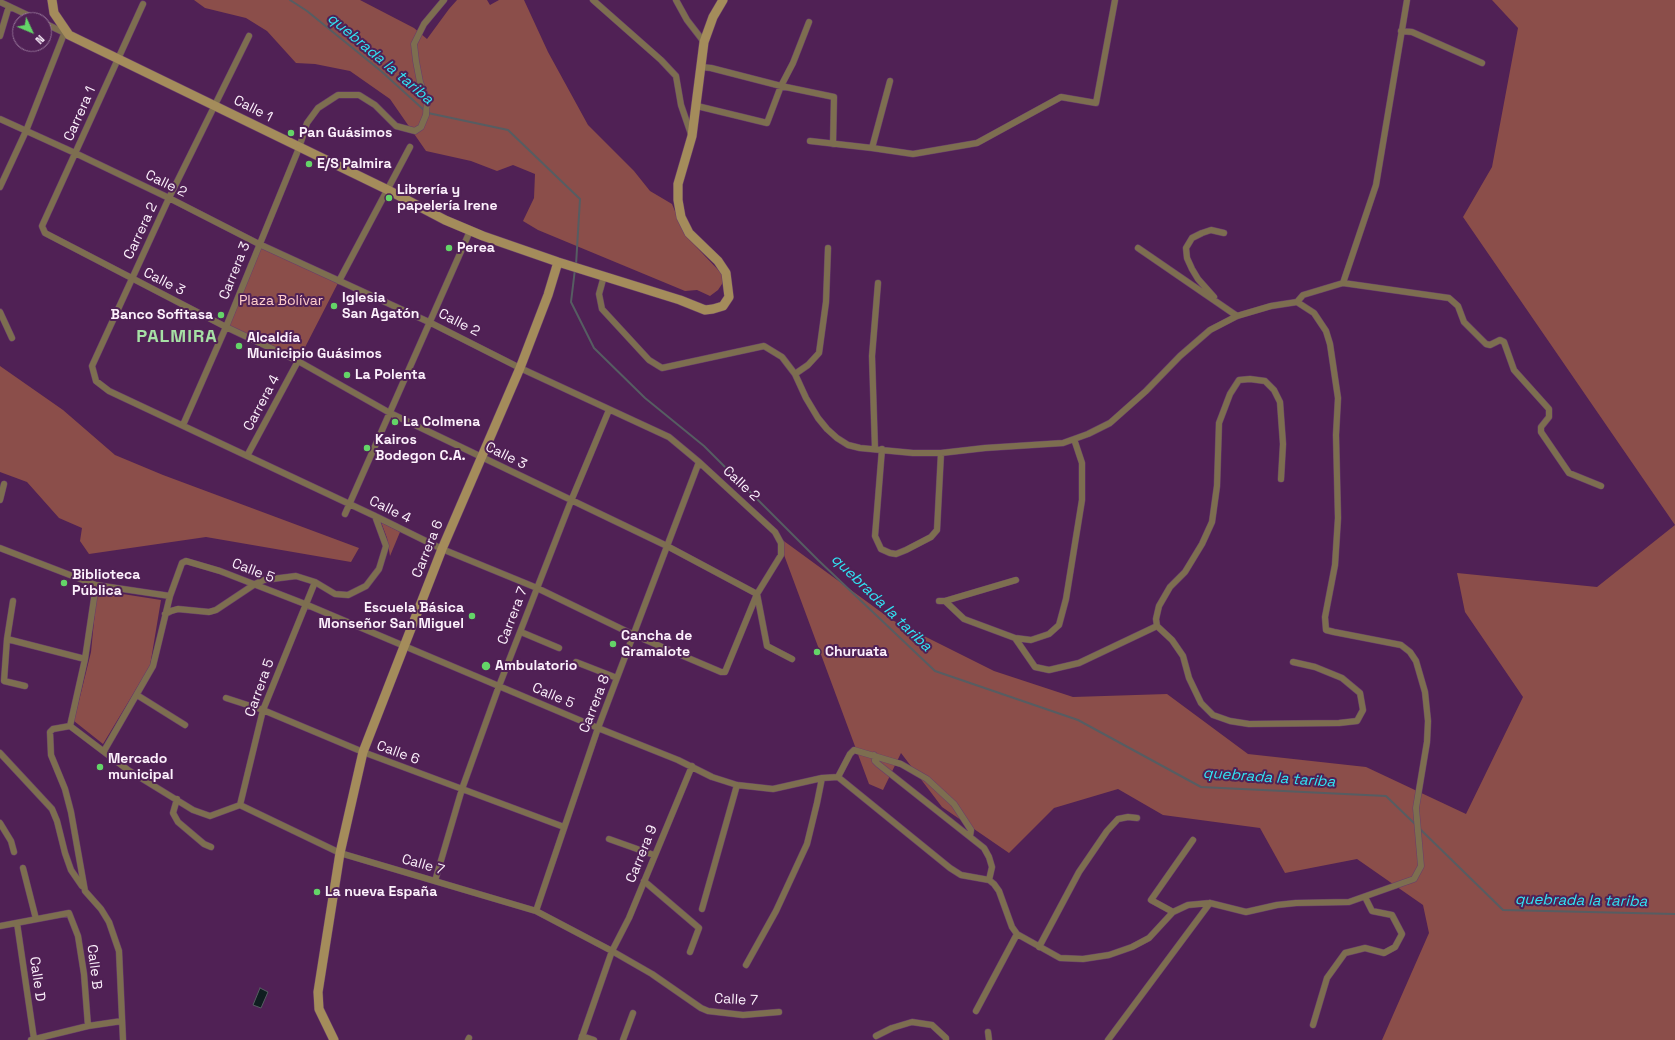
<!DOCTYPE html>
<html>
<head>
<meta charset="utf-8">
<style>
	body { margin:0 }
	#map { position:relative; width:1675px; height:1040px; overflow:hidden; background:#502155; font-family:"Space Grotesk",sans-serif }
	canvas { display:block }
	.north { position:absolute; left:12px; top:12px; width:40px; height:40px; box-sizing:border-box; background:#502155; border:1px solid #957498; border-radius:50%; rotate:134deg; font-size:11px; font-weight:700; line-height:16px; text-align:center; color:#fcf0fc }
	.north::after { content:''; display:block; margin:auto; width:14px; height:18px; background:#64d468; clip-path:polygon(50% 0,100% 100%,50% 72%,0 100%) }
</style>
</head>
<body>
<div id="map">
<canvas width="1675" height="1040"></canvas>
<div class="north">N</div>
</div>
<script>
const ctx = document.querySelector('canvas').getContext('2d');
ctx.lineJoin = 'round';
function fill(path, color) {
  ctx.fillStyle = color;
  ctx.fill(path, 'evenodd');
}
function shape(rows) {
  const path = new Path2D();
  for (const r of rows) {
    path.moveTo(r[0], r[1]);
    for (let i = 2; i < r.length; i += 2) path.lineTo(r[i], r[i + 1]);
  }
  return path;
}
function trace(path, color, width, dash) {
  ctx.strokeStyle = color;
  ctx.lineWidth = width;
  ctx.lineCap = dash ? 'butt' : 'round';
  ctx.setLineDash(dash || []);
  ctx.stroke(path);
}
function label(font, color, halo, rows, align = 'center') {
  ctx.font = font + ' "Space Grotesk",sans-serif';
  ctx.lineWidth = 4;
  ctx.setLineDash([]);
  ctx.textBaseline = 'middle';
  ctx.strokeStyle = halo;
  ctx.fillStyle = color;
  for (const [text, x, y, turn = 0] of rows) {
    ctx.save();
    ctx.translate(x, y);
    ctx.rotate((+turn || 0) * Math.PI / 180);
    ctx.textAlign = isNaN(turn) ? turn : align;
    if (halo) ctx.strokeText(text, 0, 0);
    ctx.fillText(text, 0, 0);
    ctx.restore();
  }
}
fill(shape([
	[194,0,360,0,414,28,427,39,449,9,457,0,487,0,490,5,499,0,524,0,548,52,588,125,634,171,650,191,672,204,685,235,722,274,722,284,718,290,710,296,697,290,685,291,538,230,523,221,534,198,535,174,513,165,497,171,471,161,426,151,390,99,350,71,315,64,296,63,267,31,246,18,205,8],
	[1492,0,1675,0,1675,525,1463,217,1492,167,1518,28],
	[259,244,339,281,298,361,226,327],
	[0,366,63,410,115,455,163,475,359,548,351,562,206,537,89,554,80,541,82,528,59,518,27,482,0,472],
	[381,522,400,532,390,556,387,538],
	[1675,525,1675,1040,1382,1040,1429,933,1423,905,1357,859,1285,873,1260,828,1163,815,1118,789,1054,808,1009,853,942,807,901,753,883,790,869,784,777,536,892,620,994,671,1073,697,1167,694,1248,754,1366,767,1466,814,1523,697,1465,612,1457,573,1597,587],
	[97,590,161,600,150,666,103,744,74,721,91,652]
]), '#8b4e4a');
const water = shape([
	[260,988,268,992,261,1008,253,1005,260,988]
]);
fill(water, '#0f1e20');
trace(water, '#565d62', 1);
trace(shape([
	[290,0,307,11,381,71,424,110],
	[428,113,508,130,580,199,576,265],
	[575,269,571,302,594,348,645,398,704,446,818,560,935,671,1078,720,1201,787,1386,796,1415,824],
	[1420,829,1503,910,1675,914]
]), '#565d62', 2);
const street = shape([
	[593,0,661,60,676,76,681,105,691,134],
	[676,0,687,20,704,42],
	[0,2,38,20],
	[143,4,42,226,45,233,226,327,298,361,390,413,667,546,757,594,767,646,792,659],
	[44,23,67,34],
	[1401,31,1412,32,1482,63],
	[0,36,9,6],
	[701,67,711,68,781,86,834,97,833,144],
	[697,106,767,123,781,86,793,63,809,22],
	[0,119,75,153,169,198,259,244,431,323,520,368,669,437,699,462,775,532,781,543,781,555,757,594,725,672,721,672,634,635,537,588,442,549,375,516,109,391,96,381,92,366,169,198,249,36],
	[810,141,872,148,913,154,977,143,1061,97,1096,103,1115,0],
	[872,148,890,81],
	[0,187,26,131,64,34],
	[1138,248,1237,316],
	[339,281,410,147],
	[1343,283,1376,185,1407,0],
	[1214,297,1198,279,1192,269,1187,258,1186,248,1192,238,1202,233,1211,230,1224,233],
	[1297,302,1303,295,1343,283,1449,298,1458,306,1464,322,1486,344,1490,345,1500,340,1504,342,1514,370,1549,409,1549,417,1541,427,1541,432,1569,473,1601,486],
	[0,312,12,338],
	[795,374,808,365,819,353,826,302,828,248],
	[183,425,226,327,299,148,307,123,318,108,338,95,359,95,375,105,396,126,415,131,421,127,426,115,427,100,420,82,416,61,414,44,424,24,444,0],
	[875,449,872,356,878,283],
	[882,449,875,536,881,549,890,553,896,554,906,550,931,537,937,530,941,453],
	[247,456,298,361],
	[0,500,4,484],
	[345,514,470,231],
	[0,548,96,585,170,596],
	[13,601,7,639,4,681,25,686],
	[939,601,945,601,964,619,1015,638,1035,667,1049,670,1079,663,1157,626,1156,619,1159,606,1170,587,1185,572,1202,544,1212,522,1217,486,1219,423,1230,394,1239,380,1250,379,1265,381,1274,390,1280,402,1283,444,1281,479],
	[945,601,1016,580],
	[165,614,171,611,178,609,209,612,216,610,255,584,264,580,296,576,315,582,335,594,348,595,366,586,379,569,386,546,375,516],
	[1157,626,1172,640,1183,656,1189,678,1201,703,1213,715,1230,721,1249,724,1339,723,1357,721,1363,710,1360,693,1342,678,1315,667,1293,662],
	[521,632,559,648],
	[1015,638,1031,640,1049,634,1059,625,1066,599,1082,500,1082,463,1074,439],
	[7,639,85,659],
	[576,662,617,678],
	[137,695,185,725],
	[226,698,263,710,363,752,564,827],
	[70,726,128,770,193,810,210,816,240,805,340,853,536,911,612,951,652,974,701,1008,708,1011,743,1015,779,1012],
	[70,726,53,729,50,732,51,755,65,789,71,812,85,891,101,909,109,922,119,951,123,1040],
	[70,726,85,659,96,585],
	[104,751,153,666,170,596,182,563,186,561,220,571,305,604,598,728,678,760,712,777,737,785,773,789,822,778,838,777,950,868,961,875,989,880,994,884,999,891,1012,927,1017,934,1060,958,1083,959,1109,955,1132,947,1149,938,1173,912,1188,905,1210,903,1246,912,1277,905,1296,903,1349,902,1414,879,1421,866,1416,808,1427,742,1428,721,1425,692,1416,661,1410,652,1401,645,1334,632,1326,630,1325,617,1335,565,1338,518,1336,435,1338,398,1330,344,1326,331,1314,313,1297,302,1271,306,1237,316,1210,330,1180,356,1146,391,1110,423,1088,434,1063,443,985,448,941,453,913,453,860,448,848,445,837,438,827,429,818,418,806,398,795,374,782,357,764,346,662,368,649,360,602,309,599,294,604,276],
	[0,753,52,809,57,821,65,853,71,870,82,886],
	[874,755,875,761,878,764,984,848,989,857,992,867,989,880],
	[838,777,850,754,854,750,901,764,927,779,954,804,971,830,970,836],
	[177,799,173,813,178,822,204,844,211,847],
	[240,805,263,710,315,582],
	[0,823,11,841,14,852],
	[609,839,654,855],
	[23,868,36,919],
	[435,881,462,789,499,686,571,501,609,410],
	[644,881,699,928,690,952],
	[702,909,737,785],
	[536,911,598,728,699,462],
	[1173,912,1151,900,1193,840],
	[17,923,34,1039],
	[0,926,69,913,78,936,84,974,88,1026],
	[1039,947,1079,872,1107,831,1118,819,1128,817,1137,818],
	[746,965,776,911,807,844,817,803,822,778],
	[976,1011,1017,934],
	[1313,1025,1327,978,1345,953,1365,948,1384,953,1395,947,1402,934,1392,915,1372,911,1365,897],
	[988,1032,989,1040],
	[582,1036,594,1040],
	[876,1036,892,1028,912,1022,932,1025,946,1038,946,1040],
	[31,1040,88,1026,122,1021],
	[468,1040,469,1038],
	[581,1040,612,951,629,918,692,766],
	[623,1040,633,1013],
	[1108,1040,1210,903]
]);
const secondary = shape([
	[52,0,54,13,69,35,388,190,445,220,483,236,558,262,680,300,705,310,713,309,723,306,729,297,726,273,718,261,689,233,681,217,678,200,678,184,692,136,704,42,713,17,723,0],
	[334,1040,319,1009,318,992,340,853,363,752,442,549,520,368,548,295,558,262]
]);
trace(street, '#683e6c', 7);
trace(secondary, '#683e6c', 10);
trace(street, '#7d6e50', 6);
trace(secondary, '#a48c5b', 9);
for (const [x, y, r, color] of [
	[291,133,4,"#64d468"],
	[309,164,4,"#64d468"],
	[389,198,4,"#64d468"],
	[449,248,4,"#64d468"],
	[334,306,4,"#64d468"],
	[221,315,4,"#64d468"],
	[239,346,4,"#64d468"],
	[347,375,4,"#64d468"],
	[395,422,4,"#64d468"],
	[367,448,4,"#64d468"],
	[64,583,4,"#64d468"],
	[472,616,4,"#64d468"],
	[613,644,4,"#64d468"],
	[817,652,4,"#64d468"],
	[486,666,5,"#64d468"],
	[100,767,4,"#64d468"],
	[317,892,4,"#64d468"]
]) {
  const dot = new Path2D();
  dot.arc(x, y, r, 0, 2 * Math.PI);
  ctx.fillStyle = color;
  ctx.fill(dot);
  trace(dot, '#502155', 1.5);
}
label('14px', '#fcf0fc', '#502155', [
	["Calle 1",253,109,27],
	["Carrera 1",80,114,-66],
	["Calle 2",166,184,26],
	["Carrera 2",141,231,-65],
	["Carrera 3",235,271,-68],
	["Calle 3",164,282,27],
	["Calle 2",459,323,27],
	["Carrera 4",262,403,-62],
	["Calle 3",506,456,26],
	["Calle 2",741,484,43],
	["Calle 4",390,510,26],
	["Carrera 6",428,549,-68],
	["Calle 5",253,571,21],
	["Carrera 7",513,616,-69],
	["Carrera 5",260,688,-70],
	["Calle 5",553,696,23],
	["Carrera 8",595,704,-69],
	["Calle 6",398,753,20],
	["Carrera 9",642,854,-68],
	["Calle 7",423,865,16],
	["Calle B",94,967,83],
	["Calle D",37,979,82],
	["Calle 7",736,1000,3]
]);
label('bold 14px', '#fcf0fc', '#502155', [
	["Pan Guásimos",299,133],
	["E/S Palmira",317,164],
	["Librería y",397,190],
	["papelería Irene",397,206],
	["Perea",457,248],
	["Iglesia",342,298],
	["San Agatón",342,314],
	["Banco Sofitasa",213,315,"right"],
	["Alcaldía",247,338],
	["Municipio Guásimos",247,354],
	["La Polenta",355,375],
	["La Colmena",403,422],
	["Kairos",375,440],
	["Bodegon C.A.",375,456],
	["Biblioteca",72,575],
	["Pública",72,591],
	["Escuela Básica",464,608,"right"],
	["Monseñor San Miguel",464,624,"right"],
	["Cancha de",621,636],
	["Gramalote",621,652],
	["Churuata",825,652],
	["Ambulatorio",495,666],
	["Mercado",108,759],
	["municipal",108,775],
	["La nueva España",325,892]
], 'left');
label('14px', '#fececa', '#502155', [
	["Plaza Bolívar",281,301]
]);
label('italic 15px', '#30e4f4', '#502155', [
	["quebrada la tariba",380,59,40],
	["quebrada la tariba",881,603,44],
	["quebrada la tariba",1269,778,4],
	["quebrada la tariba",1581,901,1]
]);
ctx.letterSpacing = '1px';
label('bold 18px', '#a6e0a5', '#502155', [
	["PALMIRA",177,337]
]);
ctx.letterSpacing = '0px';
</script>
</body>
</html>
